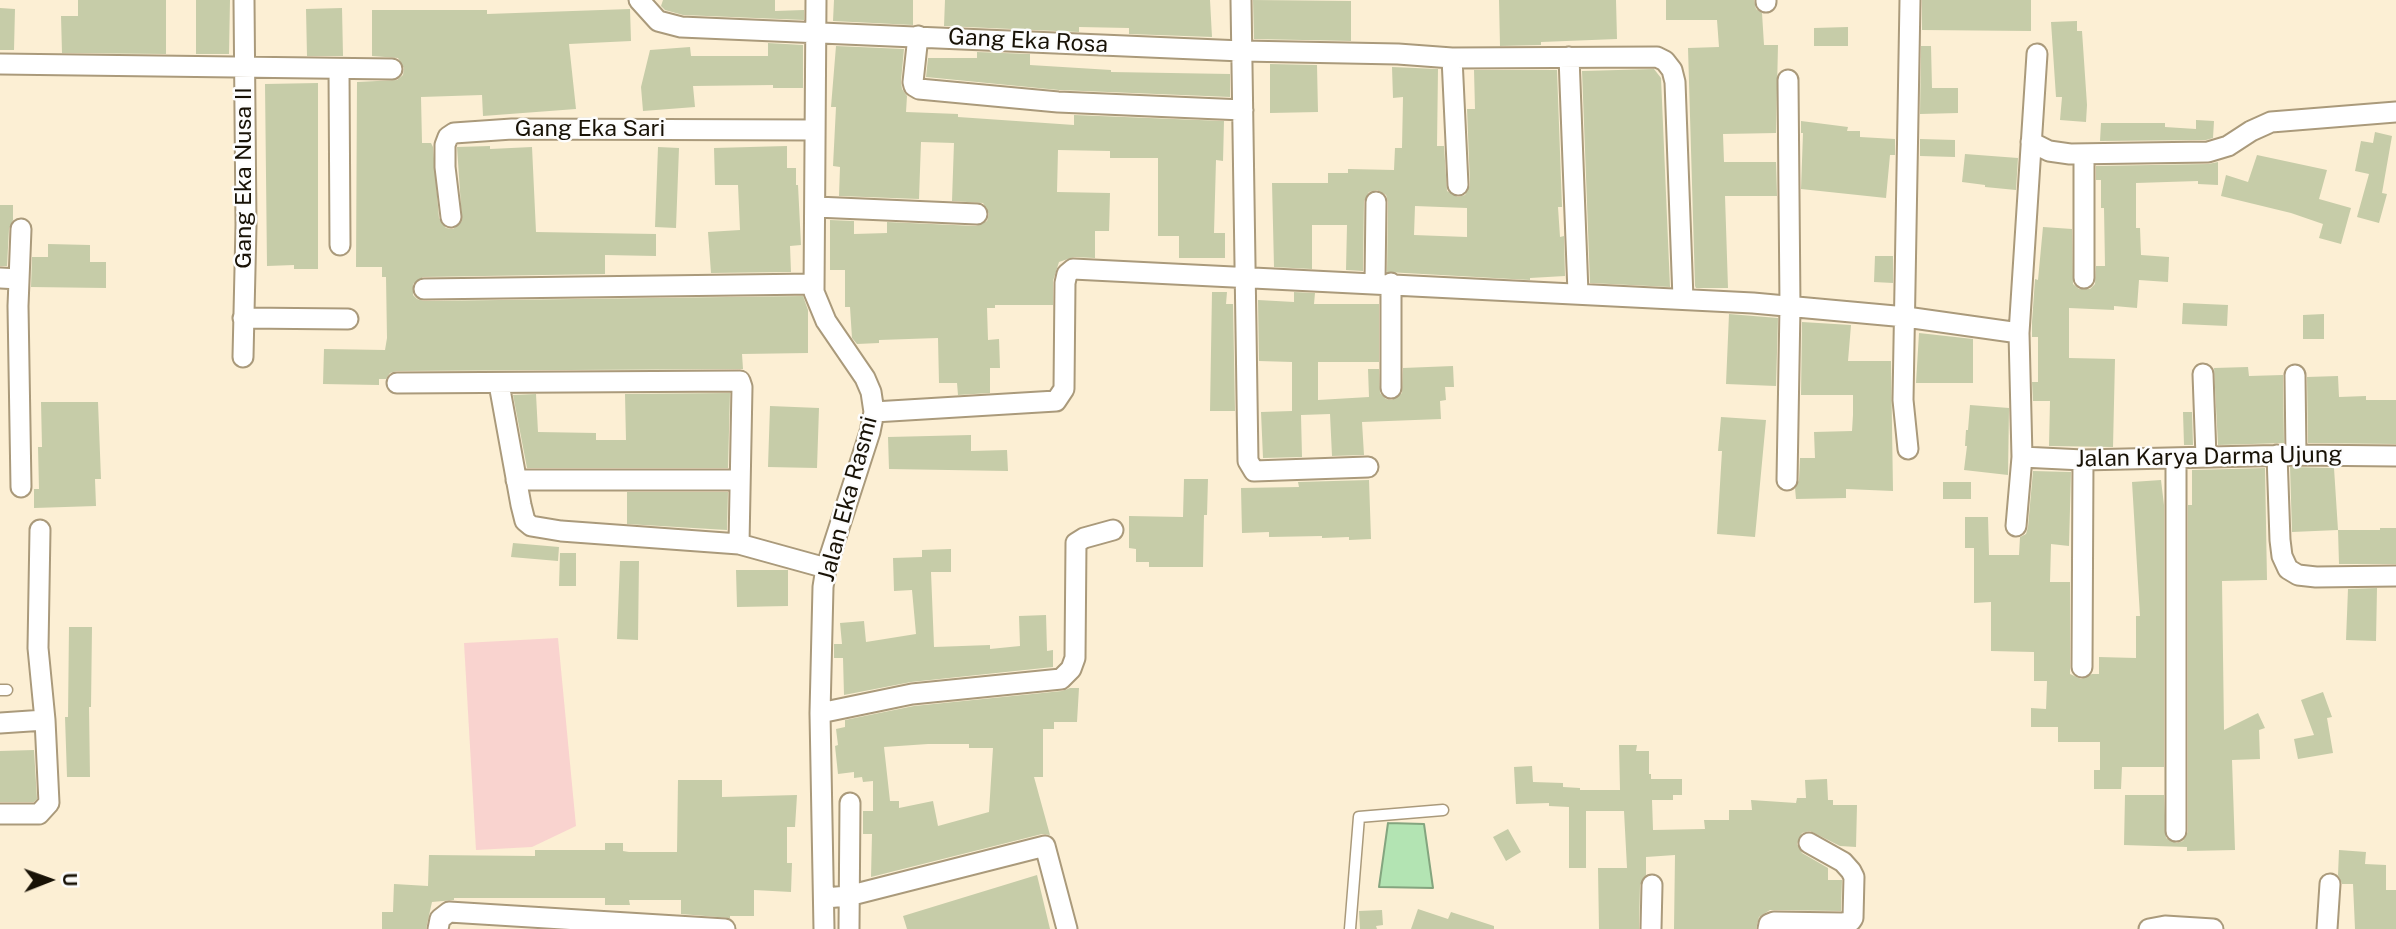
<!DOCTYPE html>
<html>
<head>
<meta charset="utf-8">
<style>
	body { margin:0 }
	#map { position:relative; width:2396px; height:929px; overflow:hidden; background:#fcefd4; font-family:"Public Sans",sans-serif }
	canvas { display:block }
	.north { position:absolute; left:14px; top:845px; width:70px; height:70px; -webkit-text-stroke:5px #fdfdfd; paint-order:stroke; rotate:89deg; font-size:19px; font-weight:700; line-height:28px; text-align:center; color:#181206 }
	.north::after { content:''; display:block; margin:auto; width:24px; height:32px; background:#181206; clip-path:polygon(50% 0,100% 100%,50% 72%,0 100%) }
</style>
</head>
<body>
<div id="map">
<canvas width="2396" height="929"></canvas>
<div class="north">U</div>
</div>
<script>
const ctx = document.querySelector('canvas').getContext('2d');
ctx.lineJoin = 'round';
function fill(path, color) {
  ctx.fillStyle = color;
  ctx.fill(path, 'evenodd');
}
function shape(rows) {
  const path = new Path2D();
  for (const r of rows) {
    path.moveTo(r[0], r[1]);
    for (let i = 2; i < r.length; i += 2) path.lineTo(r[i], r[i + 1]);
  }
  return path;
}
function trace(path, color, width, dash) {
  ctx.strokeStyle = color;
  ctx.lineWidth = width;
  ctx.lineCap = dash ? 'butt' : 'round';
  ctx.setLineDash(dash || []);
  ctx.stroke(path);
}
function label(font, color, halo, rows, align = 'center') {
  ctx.font = font + ' "Public Sans",sans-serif';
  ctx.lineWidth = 5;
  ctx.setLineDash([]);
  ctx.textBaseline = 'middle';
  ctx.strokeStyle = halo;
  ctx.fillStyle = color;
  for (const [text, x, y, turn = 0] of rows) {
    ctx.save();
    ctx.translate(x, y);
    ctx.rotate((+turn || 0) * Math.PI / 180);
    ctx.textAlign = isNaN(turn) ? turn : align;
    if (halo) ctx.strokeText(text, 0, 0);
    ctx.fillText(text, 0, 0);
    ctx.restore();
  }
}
fill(shape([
	[558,638,576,826,532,847,476,850,464,643]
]), '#f9d3cf');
const water = shape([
	[1388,823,1424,824,1433,888,1379,887,1388,823]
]);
fill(water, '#b3e4b3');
trace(water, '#84a57f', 2);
fill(shape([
	[78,0,166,0,166,54,62,53,61,16,78,16],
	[196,0,230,0,229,54,196,54],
	[663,0,775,0,775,11,804,10,804,20,683,15,665,10,661,6],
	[834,0,913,0,913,25,833,21],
	[945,0,1210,0,1212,37,1129,34,1129,28,1079,27,1079,32,944,26],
	[1253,0,1351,1,1351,41,1254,39],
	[1499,0,1616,0,1617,39,1541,42,1541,45,1500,46],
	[1666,0,1754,0,1756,9,1762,13,1764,45,1778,45,1776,133,1723,134,1724,162,1776,162,1777,196,1725,196,1728,288,1696,288,1695,286,1688,48,1719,47,1717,20,1666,20],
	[1922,0,2031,0,2031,31,1922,30],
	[0,8,15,9,14,50,0,50],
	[342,8,343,56,307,56,306,9],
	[630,9,631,41,569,44,576,109,483,116,482,95,421,97,422,143,431,143,433,147,439,218,446,228,453,229,462,221,457,147,490,146,490,149,532,147,536,232,656,234,656,256,605,255,605,274,423,277,413,284,413,295,417,299,424,301,803,296,808,310,808,353,742,354,743,369,397,371,390,373,386,379,379,379,379,385,323,384,324,349,385,350,387,338,386,277,382,277,382,267,356,267,357,82,397,80,403,75,404,68,398,58,372,56,372,10,487,10,487,14],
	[2077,21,2077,31,2082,31,2087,105,2086,122,2060,120,2062,97,2056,97,2051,22],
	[1848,27,1848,46,1814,46,1814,28],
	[768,43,803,45,803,88,773,88,773,85,693,86,695,107,643,111,641,87,650,50,690,47,691,56,768,56],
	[836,46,904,49,901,81,902,89,907,96,906,112,958,114,958,117,1074,125,1074,115,1224,121,1223,161,1216,160,1214,233,1225,233,1225,258,1179,258,1179,236,1158,236,1158,158,1110,158,1110,151,1058,150,1057,192,1110,193,1109,231,1095,231,1095,258,1074,257,1059,262,1053,281,1053,305,995,305,995,308,987,308,988,340,999,339,1000,368,990,368,990,393,958,395,957,383,939,383,938,338,879,340,879,343,857,344,852,338,850,307,845,307,845,270,830,270,830,220,854,221,854,234,887,233,887,222,976,226,987,221,989,214,983,203,952,201,954,143,921,142,919,199,839,196,840,167,833,166,836,107,831,107],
	[1921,46,1931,46,1932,88,1958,88,1958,113,1920,114],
	[977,52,1030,54,1030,65,1111,70,1111,72,1230,74,1230,97,1059,90,926,77,928,58,977,58],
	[1270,64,1317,65,1318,112,1270,113],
	[1392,67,1438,69,1437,146,1444,146,1447,191,1458,197,1465,195,1470,185,1467,109,1475,109,1474,70,1557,70,1562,207,1558,207,1560,237,1564,236,1565,276,1530,278,1530,280,1387,272,1388,202,1386,195,1377,190,1369,192,1364,201,1363,271,1346,270,1347,225,1312,225,1312,269,1274,267,1272,183,1328,183,1328,173,1348,173,1348,169,1394,170,1395,148,1402,148,1403,97,1393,98],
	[1415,206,1467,208,1467,237,1414,235],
	[1654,69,1661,78,1670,287,1590,283,1582,71],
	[318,83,318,269,294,269,294,265,267,266,265,84],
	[2196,120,2214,121,2213,138,2206,140,2100,141,2101,123,2165,123,2165,127,2196,129],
	[1801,121,1848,127,1847,131,1860,131,1860,137,1895,139,1895,155,1890,155,1886,198,1801,189,1803,133,1801,133],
	[2375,132,2392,136,2382,193,2387,194,2379,223,2357,217,2369,174,2355,171,2361,141,2373,143],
	[1920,139,1955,140,1955,157,1920,156],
	[787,146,787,168,796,168,796,185,798,185,801,245,790,246,791,272,711,273,708,232,740,230,738,185,715,185,714,148],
	[658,147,679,148,676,228,655,227],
	[1965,154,2018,158,2016,190,1985,187,1985,185,1962,182],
	[2257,155,2327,170,2319,199,2351,208,2341,244,2319,238,2323,224,2291,213,2221,196,2226,175,2248,182],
	[2218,162,2218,185,2198,184,2198,181,2136,183,2136,228,2140,228,2141,255,2169,257,2168,282,2139,280,2137,308,2114,306,2114,310,2069,308,2069,358,2115,359,2113,447,2049,446,2050,401,2033,401,2032,382,2038,382,2038,337,2032,337,2032,322,2035,279,2038,280,2043,227,2072,229,2073,284,2079,289,2090,289,2095,284,2096,266,2105,266,2104,208,2101,208,2101,180,2096,180,2096,166,2208,164],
	[0,205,13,205,13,220,9,229,7,266,0,266],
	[48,244,90,245,90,262,106,262,106,288,31,287,32,257,48,257],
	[1875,256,1893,256,1893,283,1874,282],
	[1212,292,1227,292,1226,304,1233,304,1235,411,1210,411],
	[1294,292,1315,293,1314,304,1379,304,1379,362,1318,362,1318,400,1369,397,1368,369,1379,369,1380,393,1386,399,1392,400,1402,393,1403,368,1453,366,1454,387,1445,387,1446,400,1440,401,1441,419,1362,422,1364,455,1332,456,1330,414,1301,415,1302,457,1263,458,1261,412,1292,411,1292,362,1259,361,1258,300,1294,302],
	[2183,303,2228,305,2227,326,2182,324],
	[1729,314,1778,318,1776,386,1726,384],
	[2324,314,2324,339,2303,339,2303,315],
	[1802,322,1851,325,1848,361,1891,361,1893,491,1846,489,1846,498,1796,499,1795,488,1799,480,1800,458,1815,458,1814,432,1852,431,1853,415,1853,395,1801,395],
	[1919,333,1973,339,1973,383,1916,383],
	[2248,367,2249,376,2283,375,2284,443,2218,445,2214,368],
	[2338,376,2339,397,2366,396,2366,400,2396,400,2396,444,2308,443,2307,377],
	[730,393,728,468,527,468,513,395,536,394,538,432,596,433,596,440,626,440,625,394],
	[41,402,98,402,101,479,95,479,96,506,34,508,34,489,39,489,38,447,42,447],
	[1970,405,2009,408,2008,475,1964,470,1967,446,1965,446,1966,430,1968,430],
	[770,406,819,408,817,468,768,467],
	[2183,412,2192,412,2193,445,2184,445],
	[1721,417,1766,420,1755,537,1717,534,1722,451,1718,451],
	[971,435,971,451,1007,450,1008,471,889,469,888,437],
	[2290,467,2334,468,2338,530,2292,532],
	[2265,468,2267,580,2222,581,2224,730,2258,713,2265,728,2259,730,2260,759,2232,760,2235,850,2187,851,2187,847,2124,845,2125,795,2164,795,2166,838,2177,843,2183,841,2188,832,2188,505,2192,505,2192,470],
	[2033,471,2071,472,2069,546,2051,544,2050,582,2070,582,2070,674,2081,679,2092,674,2099,674,2099,657,2136,658,2136,616,2140,616,2132,482,2161,480,2164,505,2164,767,2122,767,2121,789,2094,789,2094,770,2100,770,2100,742,2058,742,2058,727,2031,727,2031,708,2046,709,2047,681,2034,681,2034,652,1991,651,1991,602,1974,603,1974,548,1965,548,1965,517,1988,517,1989,555,2019,555,2020,537,2026,534,2028,527],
	[1184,479,1208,479,1207,515,1204,515,1203,567,1149,567,1149,562,1136,562,1136,549,1129,548,1129,516,1183,517],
	[1369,480,1371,539,1349,540,1349,537,1322,538,1322,536,1269,537,1269,532,1242,533,1241,488,1299,487,1298,482],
	[1943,482,1971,482,1971,499,1943,499],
	[627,492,728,492,727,530,627,524],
	[2380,528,2396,528,2396,564,2339,564,2338,530,2380,530],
	[513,543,559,547,558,561,511,557],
	[951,549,951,572,931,572,934,647,990,645,990,649,1020,646,1019,616,1046,615,1047,651,1053,650,1053,667,911,682,844,695,843,658,834,658,834,644,842,644,840,623,864,621,866,642,916,634,912,590,894,591,893,558,922,557,922,550],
	[560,553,576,553,576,586,559,586],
	[620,561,639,561,638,640,617,639],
	[736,570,788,570,788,606,737,607],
	[2377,588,2376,641,2346,640,2348,589],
	[69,627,92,627,91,707,89,707,90,777,67,777,65,717,68,717],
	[1070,688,1079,688,1077,722,1054,722,1054,729,1043,729,1043,777,1034,777,1050,835,1042,834,871,877,872,834,863,834,863,811,873,811,873,781,863,782,862,777,854,778,854,772,838,774,835,746,838,745,836,729,845,727,845,720,914,706,1062,691],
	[928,744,969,744,969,748,993,748,989,812,938,826,933,801,899,808,899,801,890,801,884,747],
	[2323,692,2332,717,2327,718,2333,753,2298,759,2294,739,2314,735,2301,700],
	[1619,745,1637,745,1636,751,1649,751,1649,774,1651,774,1651,779,1682,779,1682,795,1673,795,1673,800,1652,800,1653,830,1705,829,1704,820,1729,820,1729,810,1752,810,1751,800,1796,803,1797,798,1806,798,1805,780,1827,779,1828,800,1833,800,1833,805,1857,805,1856,847,1840,846,1810,831,1802,833,1797,844,1802,853,1828,868,1828,880,1842,880,1841,911,1770,910,1759,917,1756,929,1674,929,1675,855,1646,857,1646,875,1640,885,1639,929,1599,929,1598,868,1627,868,1624,811,1586,811,1586,868,1569,868,1569,807,1549,806,1549,803,1516,804,1514,767,1532,766,1533,782,1563,783,1563,787,1580,788,1580,790,1620,790],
	[34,750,37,799,34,802,0,802,0,751],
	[678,780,722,780,722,797,797,795,795,827,787,827,787,863,792,863,791,892,754,890,754,916,730,916,730,918,681,914,681,900,629,900,630,905,605,905,605,898,454,898,454,900,432,902,426,929,382,929,382,912,393,912,394,884,428,886,429,855,535,856,535,850,605,850,605,843,623,843,623,851,629,852,677,852],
	[1508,829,1521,852,1506,861,1493,837],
	[2339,850,2366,852,2365,864,2386,865,2386,890,2396,890,2396,929,2355,929,2353,884,2342,884,2338,875],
	[1037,875,1050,929,907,929,903,916],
	[1418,909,1448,919,1451,912,1494,926,1494,929,1411,929],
	[1382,910,1383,925,1376,926,1377,929,1360,929,1359,911]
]), '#c6cca8');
const service = shape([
	[0,690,7,690],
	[1350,929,1359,817,1443,810]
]);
const minor = shape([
	[639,0,658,21,681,27,1242,51,1398,54,1452,58,1657,57,1665,61,1672,70,1675,82,1683,299],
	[816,0,814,292,826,321,865,378,871,392,874,412,870,432,826,568,823,587,820,713,824,929],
	[1241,0,1248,461,1254,471,1368,467],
	[1766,2,1766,0],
	[918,36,913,82,914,86,919,89,1058,102,1243,110],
	[1569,57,1578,293],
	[1452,58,1458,185],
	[0,64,392,69],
	[339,69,340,245],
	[2031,142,2049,151,2070,154,2208,152,2228,146,2251,131,2271,122,2396,112],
	[816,207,977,214],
	[451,217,445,167,445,145,448,137,454,133,512,129,815,130],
	[21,229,18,306,21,487],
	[0,278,19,279],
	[2084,278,2084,155],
	[1375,283,1376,202],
	[1391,283,1391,388],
	[424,289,814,284],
	[243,318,348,319],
	[243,357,246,225,244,0],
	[2203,374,2206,457],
	[2295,375,2296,455],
	[397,383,740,381,742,387,739,544],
	[499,384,521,505,525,521,531,526,561,531,739,544,826,568],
	[874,412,1056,401,1064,389,1065,283,1067,274,1073,269,1753,303,1906,317,2019,333],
	[1908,449,1903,400,1910,0],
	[2277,455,2280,540,2282,556,2288,569,2298,575,2316,577,2396,576],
	[2022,457,2083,460,2296,455,2396,456],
	[516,480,740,480],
	[1787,480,1790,306,1788,80],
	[2016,526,2022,457,2019,333,2037,54],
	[2082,667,2083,460],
	[820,713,912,694,1061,679,1071,669,1075,658,1076,543,1084,538,1113,530],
	[0,723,45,720,38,648,40,530],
	[0,814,39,814,49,803,45,720],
	[2176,831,2176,459],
	[825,898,848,896,1045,846,1067,929],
	[438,929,440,919,449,912,725,929],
	[849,929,850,803],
	[1651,929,1652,885],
	[1768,929,1769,924,1774,922,1843,923,1851,921,1853,918,1854,877,1851,871,1843,862,1809,843],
	[2149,929,2165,926,2213,929],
	[2327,929,2330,884]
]);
trace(service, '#aa9a7b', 13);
trace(minor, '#aa9a7b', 23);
trace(service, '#fff', 10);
trace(minor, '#fff', 19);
label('23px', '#181206', '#fdfdfd', [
	["Gang Eka Rosa",1028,41,3],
	["Gang Eka Sari",590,129],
	["Gang Eka Nusa II",244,178,-90],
	["Jalan Karya Darma Ujung",2209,457,-1],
	["Jalan Eka Rasmi",848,499,-75]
]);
</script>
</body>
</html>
